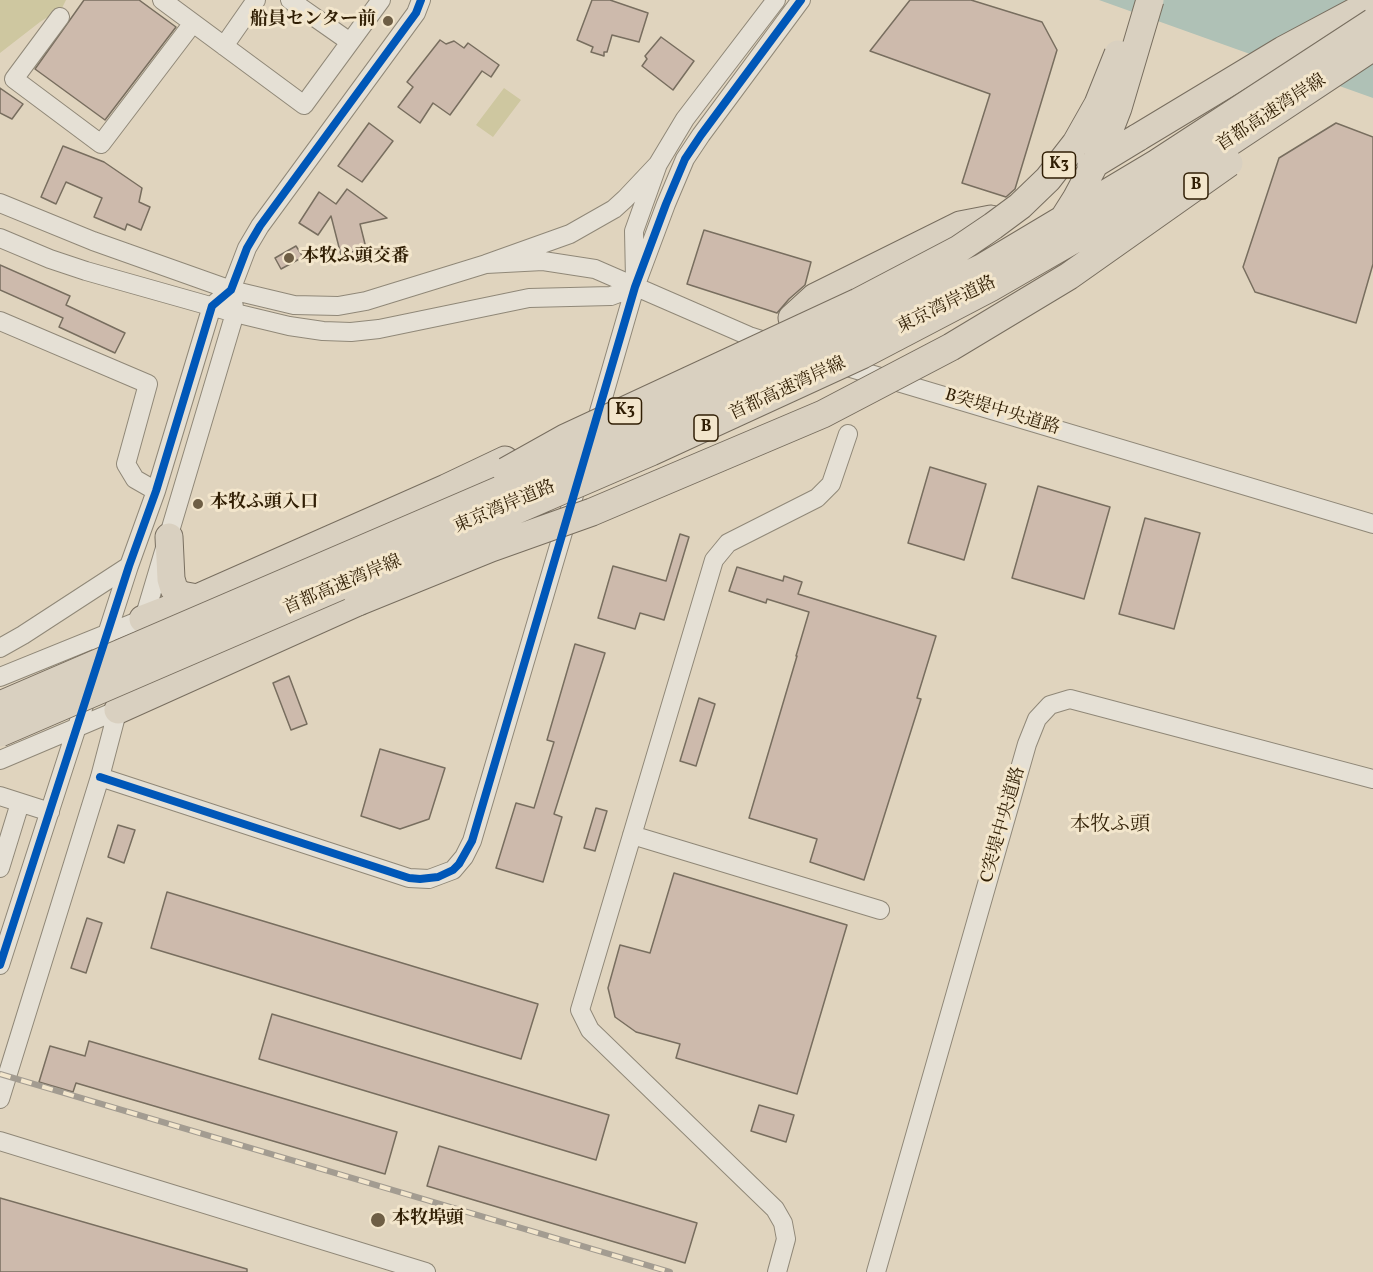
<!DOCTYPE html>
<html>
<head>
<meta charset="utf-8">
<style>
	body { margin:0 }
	canvas { display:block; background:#e0d4be }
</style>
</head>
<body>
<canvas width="1373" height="1272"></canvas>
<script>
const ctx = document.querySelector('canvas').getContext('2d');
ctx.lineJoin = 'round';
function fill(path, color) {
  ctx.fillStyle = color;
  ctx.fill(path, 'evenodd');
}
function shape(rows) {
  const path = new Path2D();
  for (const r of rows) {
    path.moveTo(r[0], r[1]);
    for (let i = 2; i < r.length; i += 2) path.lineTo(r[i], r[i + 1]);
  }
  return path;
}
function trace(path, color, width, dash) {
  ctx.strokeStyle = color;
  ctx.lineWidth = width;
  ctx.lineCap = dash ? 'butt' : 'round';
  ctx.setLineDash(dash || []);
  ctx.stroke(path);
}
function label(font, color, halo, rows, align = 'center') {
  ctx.font = font + ' Vollkorn,"Noto Serif JP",serif';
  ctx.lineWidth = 6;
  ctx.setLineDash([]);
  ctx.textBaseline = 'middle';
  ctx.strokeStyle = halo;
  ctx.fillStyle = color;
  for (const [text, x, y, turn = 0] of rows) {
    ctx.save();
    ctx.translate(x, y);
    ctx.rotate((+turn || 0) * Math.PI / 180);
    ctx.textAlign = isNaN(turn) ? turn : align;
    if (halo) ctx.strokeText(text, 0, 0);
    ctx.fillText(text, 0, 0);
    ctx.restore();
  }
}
fill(shape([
	[0,0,66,0,62,8,40,22,0,53],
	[504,88,521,100,493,137,476,125]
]), '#cec7a0');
fill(shape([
	[1099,0,1373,0,1373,98,1113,5]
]), '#afc1b6');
const building = shape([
	[84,0,139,0,176,27,105,120,35,69,84,0],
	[592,0,610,0,648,13,639,42,612,35,607,52,604,52,604,56,591,52,593,47,577,40,592,0],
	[910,0,971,0,1042,22,1057,50,1015,189,1006,197,962,183,990,94,870,51,910,0],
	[661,37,694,61,673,90,642,66,647,59,645,56,661,37],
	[440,40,446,44,454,41,464,48,468,43,499,65,491,77,482,71,450,115,433,103,420,123,398,107,413,87,407,82,440,40],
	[0,88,23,104,12,119,0,113,0,88],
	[369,123,393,141,362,182,338,166,369,123],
	[1336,123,1373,137,1373,264,1356,323,1255,292,1243,267,1279,158,1336,123],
	[63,146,104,162,142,188,139,202,150,207,141,230,127,224,125,230,94,217,102,198,66,182,56,204,41,197,63,146],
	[347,189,387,218,360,224,366,248,341,255,331,216,318,235,299,223,319,192,336,204,347,189],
	[704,230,811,262,805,285,789,299,777,313,687,284,704,230],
	[296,246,303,257,281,269,275,258,296,246],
	[0,265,70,296,66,305,125,333,115,353,59,327,63,318,0,290,0,265],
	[930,467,986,484,964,560,908,543,930,467],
	[1038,486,1110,507,1084,599,1012,578,1038,486],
	[1145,518,1200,533,1174,629,1119,614,1145,518],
	[680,534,689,537,664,620,640,613,635,629,598,618,613,566,666,581,680,534],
	[737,567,783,581,784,576,802,582,798,594,936,636,917,698,921,699,864,880,810,862,817,839,749,818,797,656,796,656,809,612,767,599,766,603,729,591,737,567],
	[575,644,605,653,554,814,562,817,543,882,496,868,516,803,534,808,554,742,547,740,575,644],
	[289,676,307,724,291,730,273,683,289,676],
	[699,698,715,704,696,766,680,761,699,698],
	[380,749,445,768,429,819,400,829,361,816,380,749],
	[596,808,607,811,595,851,584,848,596,808],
	[118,825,135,830,124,863,108,857,118,825],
	[674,873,847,925,797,1094,676,1058,680,1044,636,1032,615,1017,608,988,620,945,650,953,674,873],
	[167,892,538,1004,521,1059,151,948,167,892],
	[87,918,102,923,86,973,71,968,87,918],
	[272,1014,609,1115,596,1160,259,1059,272,1014],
	[89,1041,397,1132,385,1174,76,1083,73,1092,39,1082,50,1046,85,1056,89,1041],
	[759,1105,794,1115,786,1142,751,1131,759,1105],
	[439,1146,697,1223,685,1263,427,1186,439,1146],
	[0,1198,247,1269,247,1272,0,1272,0,1198]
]);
fill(building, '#cdbaac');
trace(building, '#786e5f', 1.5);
const minor = shape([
	[162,0,304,105,381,0],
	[290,0,350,42],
	[60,17,14,79,101,144,193,23],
	[224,46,256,0],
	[0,203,93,241,231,290,294,305,338,306,366,301,486,264,570,234,614,209,625,199,658,164],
	[0,238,50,259,86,271,235,313,289,326,323,331,351,332,379,329,529,298,611,296,635,287],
	[486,264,543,261,595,269,749,336,774,344],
	[635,279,634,231,658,164,685,119,776,0],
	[0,321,148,384,126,464,135,479,156,491],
	[837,364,1373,524],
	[594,429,635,287,666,204,685,159,701,135,801,0],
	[142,625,235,313,231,290],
	[0,648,23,635,129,566],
	[0,677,143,619],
	[0,760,118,710],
	[100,777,409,878,429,879,453,870,464,857,472,841,579,478],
	[0,796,50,812],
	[632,835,880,910],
	[0,868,20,803],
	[0,965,129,566,156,491,212,306,231,290,247,248,260,226,416,13,421,0],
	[0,1099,100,777,120,701],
	[0,1141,426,1272],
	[777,1272,786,1239,783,1223,775,1209,590,1030,580,1010,714,560,728,543,817,498,831,484,848,434],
	[876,1272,1027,744,1037,719,1050,705,1070,699,1373,779]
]);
const highway = shape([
	[1137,138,1283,50,1373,2],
	[792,318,815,297,960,225,991,219],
	[169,537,171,579,174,589,181,595,197,598],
	[143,619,197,598,446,488,505,460],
	[118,710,358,602]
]);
trace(minor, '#908878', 20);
trace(highway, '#786e5f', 29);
trace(minor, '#e5e0d5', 18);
trace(highway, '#d9d0c0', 27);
const rail = shape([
	[0,1074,670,1272]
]);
trace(rail, '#a39c91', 6);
trace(rail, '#f3e6cc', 4, [11]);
const highwayBridge = shape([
	[1091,166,1137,138],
	[1064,218,1076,199,1101,152,1118,108,1150,0],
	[506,471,565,438,858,302,959,249,993,226,1020,206,1048,179,1076,143,1098,104,1118,54],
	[358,602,491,548,592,512,823,414,951,347,1069,276,1229,163],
	[0,705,674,415,792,361,983,267,1157,163,1373,22],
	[0,733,651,452,862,355,990,288,1094,228,1218,150,1373,47]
]);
trace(highwayBridge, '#786e5f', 29, []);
trace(highwayBridge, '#d9d0c0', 27);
trace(shape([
	[100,777,409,878,420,879,438,877,453,870,459,864,472,841,635,287,666,204,685,159,701,135,801,0],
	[0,965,129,566,156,491,212,306,231,290,247,248,260,226,416,13,421,0]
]), '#0057b8', 8);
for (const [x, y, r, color] of [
	[388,21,6,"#6e5e45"],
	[289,258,6,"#6e5e45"],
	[198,504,6,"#6e5e45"],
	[378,1220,8,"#6e5e45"]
]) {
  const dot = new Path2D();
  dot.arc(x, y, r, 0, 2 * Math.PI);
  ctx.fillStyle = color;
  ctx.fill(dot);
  trace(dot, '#f3e6cc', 2);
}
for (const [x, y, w] of [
	[1059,165,33],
	[1196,186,24],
	[625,411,33],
	[706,428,24]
]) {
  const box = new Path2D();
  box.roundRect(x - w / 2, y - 13, w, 26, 4.5);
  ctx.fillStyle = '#f3e6cc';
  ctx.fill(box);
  trace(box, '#301e04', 1.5);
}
label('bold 16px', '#301e04', null, [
	["K3",1059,165],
	["B",1196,186],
	["K3",625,411],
	["B",706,428]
]);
label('bold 18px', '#301e04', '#f3e6cc', [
	["船員センター前",376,21,"right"],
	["本牧ふ頭交番",301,258],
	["本牧ふ頭入口",210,504],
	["本牧埠頭",392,1220]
], 'left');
label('18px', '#301e04', '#f3e6cc', [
	["首都高速湾岸線",1272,114,-33],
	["東京湾岸道路",947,306,-26],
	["首都高速湾岸線",788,390,-25],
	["B突堤中央道路",1002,413,17],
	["東京湾岸道路",505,508,-23],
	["首都高速湾岸線",343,586,-23],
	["C突堤中央道路",1004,825,-74]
]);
label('20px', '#301e04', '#f3e6cc', [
	["本牧ふ頭",1110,826]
]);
</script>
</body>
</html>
